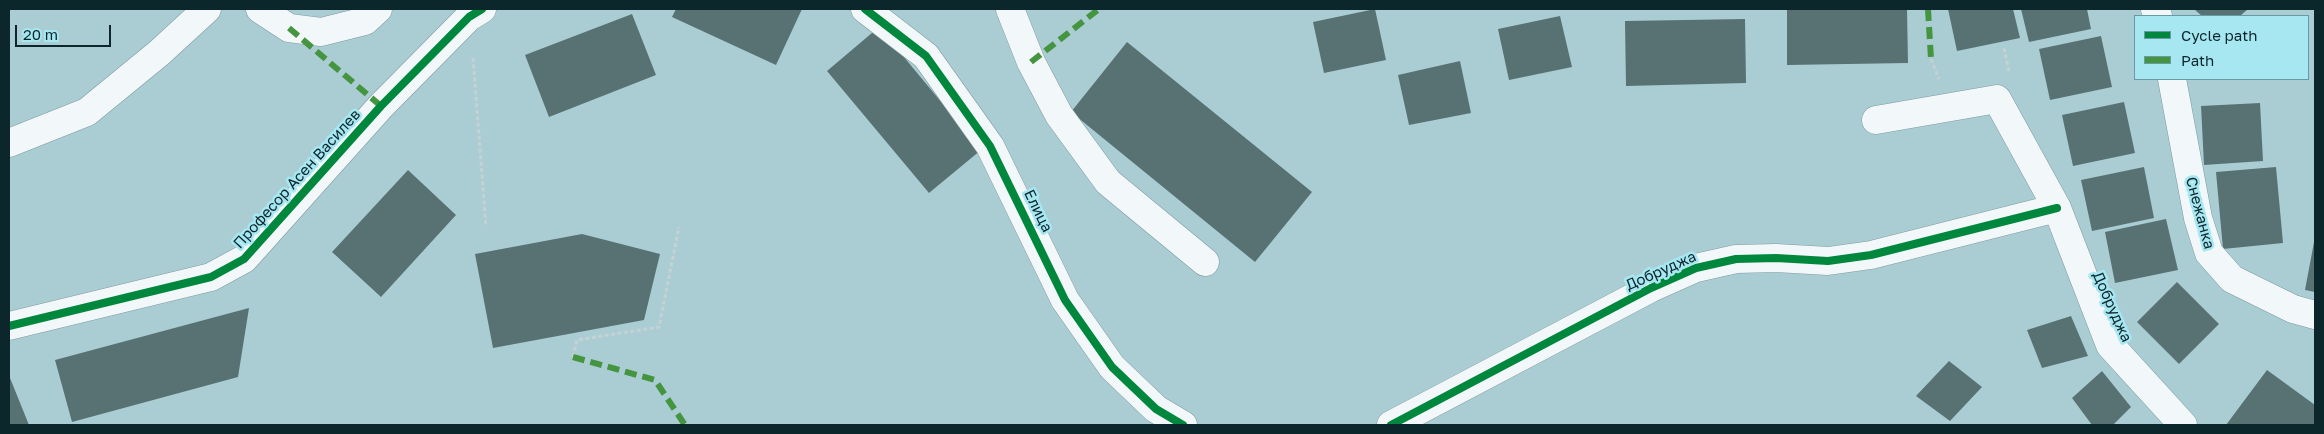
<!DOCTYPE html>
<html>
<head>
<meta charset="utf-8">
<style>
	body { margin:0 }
	#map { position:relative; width:2324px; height:434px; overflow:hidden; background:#aacdd4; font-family:"Golos Text",sans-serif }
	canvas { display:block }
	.frame { position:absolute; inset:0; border:10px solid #0c272c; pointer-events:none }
	.legend { position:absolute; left:2134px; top:15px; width:175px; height:65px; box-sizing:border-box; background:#a6e7f2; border:1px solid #689aa3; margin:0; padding:6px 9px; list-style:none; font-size:15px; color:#0c272c }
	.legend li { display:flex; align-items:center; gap:10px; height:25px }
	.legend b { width:25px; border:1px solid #689aa3 }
	.scale { position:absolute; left:15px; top:25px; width:96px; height:22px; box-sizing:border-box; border:2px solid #0c272c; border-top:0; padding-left:6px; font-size:15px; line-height:18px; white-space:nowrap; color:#0c272c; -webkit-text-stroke:4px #a6e7f2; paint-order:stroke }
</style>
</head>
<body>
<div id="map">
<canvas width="2324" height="434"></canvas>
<div class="frame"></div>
<ul class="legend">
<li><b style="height:6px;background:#00873e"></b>Cycle path</li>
<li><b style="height:6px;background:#459440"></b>Path</li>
</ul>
<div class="scale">20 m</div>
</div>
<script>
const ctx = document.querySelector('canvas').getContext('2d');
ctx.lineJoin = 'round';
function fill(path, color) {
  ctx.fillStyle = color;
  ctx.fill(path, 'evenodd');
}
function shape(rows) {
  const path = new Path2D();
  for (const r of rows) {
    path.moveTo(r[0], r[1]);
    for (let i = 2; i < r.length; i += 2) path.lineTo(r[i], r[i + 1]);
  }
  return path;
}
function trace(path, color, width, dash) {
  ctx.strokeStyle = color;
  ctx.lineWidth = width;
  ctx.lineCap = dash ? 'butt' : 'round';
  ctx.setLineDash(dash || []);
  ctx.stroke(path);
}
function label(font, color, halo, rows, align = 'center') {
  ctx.font = font + ' "Golos Text",sans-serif';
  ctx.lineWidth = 5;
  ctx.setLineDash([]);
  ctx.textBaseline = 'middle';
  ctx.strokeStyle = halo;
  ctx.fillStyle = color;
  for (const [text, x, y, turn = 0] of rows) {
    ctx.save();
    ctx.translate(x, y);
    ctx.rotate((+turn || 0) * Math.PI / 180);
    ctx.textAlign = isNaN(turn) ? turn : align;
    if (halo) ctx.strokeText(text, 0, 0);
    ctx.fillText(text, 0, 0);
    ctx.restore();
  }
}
fill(shape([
	[676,9,802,9,776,65,672,17],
	[1375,9,1386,60,1324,73,1313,22],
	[1787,9,1907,9,1908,63,1787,65],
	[1948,9,2013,9,2020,38,1957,51],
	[2021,9,2087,9,2091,29,2029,42],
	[2194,9,2248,9,2240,16,2202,16],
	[632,14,656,75,549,117,525,55],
	[1560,16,1572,67,1509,80,1498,29],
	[1745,19,1746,83,1626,86,1625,21],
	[879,27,981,150,929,193,827,71],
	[2101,36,2112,87,2050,100,2039,49],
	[1127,42,1312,192,1255,262,1071,112],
	[1460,61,1471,113,1409,125,1398,75],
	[2124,102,2135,153,2073,166,2062,115],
	[2260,103,2263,161,2204,165,2201,106],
	[2144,167,2154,218,2092,231,2081,180],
	[2276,167,2283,243,2223,249,2216,172],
	[408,170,456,215,381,297,332,252],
	[2166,219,2178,270,2115,283,2105,232],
	[582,234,660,254,644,320,493,348,475,254],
	[2314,242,2315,242,2315,292,2305,290],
	[2177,282,2219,324,2179,364,2137,322],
	[249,308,238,377,72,422,55,360],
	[2071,316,2088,356,2042,368,2027,330],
	[1949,361,1982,387,1950,421,1916,396],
	[2267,370,2315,405,2315,425,2226,425],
	[2102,371,2131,407,2113,425,2092,425,2072,398],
	[10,378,29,425,9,425,9,379]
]), '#587274');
const minor = shape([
	[260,9,289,28,321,32,365,21,378,9],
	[865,9,926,56,990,146,1065,300,1112,367,1156,409,1183,425],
	[1010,9,1031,62,1059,115,1108,182,1205,262],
	[2155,9,2158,16],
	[2172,79,2198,218,2209,253,2232,279,2293,309,2315,315],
	[1876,120,1997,99,2057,208,2110,345,2183,425],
	[9,143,87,112,159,53,207,9],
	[9,326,211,277,244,259,381,106,469,17,482,9],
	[1391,425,1651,288,1696,268,1736,259,1776,258,1828,261,1871,255,2057,208]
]);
trace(minor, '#7e9a9f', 29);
trace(shape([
	[2004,48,2009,72],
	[473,58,486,227],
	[1931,59,1939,79],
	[573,357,577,340,659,327,679,227]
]), '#c6d1d3', 3, [4, 2.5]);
trace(minor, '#f2f8f9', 28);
trace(shape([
	[1928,9,1931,59],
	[289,28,381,106],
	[1031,62,1099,9],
	[573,357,655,380,685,425]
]), '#459440', 6, [12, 6]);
trace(shape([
	[865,9,926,56,990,146,1065,300,1112,367,1156,409,1183,425],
	[9,326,211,277,244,259,381,106,469,17,482,9],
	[1391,425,1651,288,1696,268,1736,259,1776,258,1828,261,1871,255,2057,208]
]), '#00873e', 8);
label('15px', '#0c272c', '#a6e7f2', [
	["Професор Асен Василев",297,179,-48],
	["Елица",1038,211,64],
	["Снежанка",2200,213,75],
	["Добруджа",1661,271,-24],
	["Добруджа",2112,307,66]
]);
</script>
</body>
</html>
